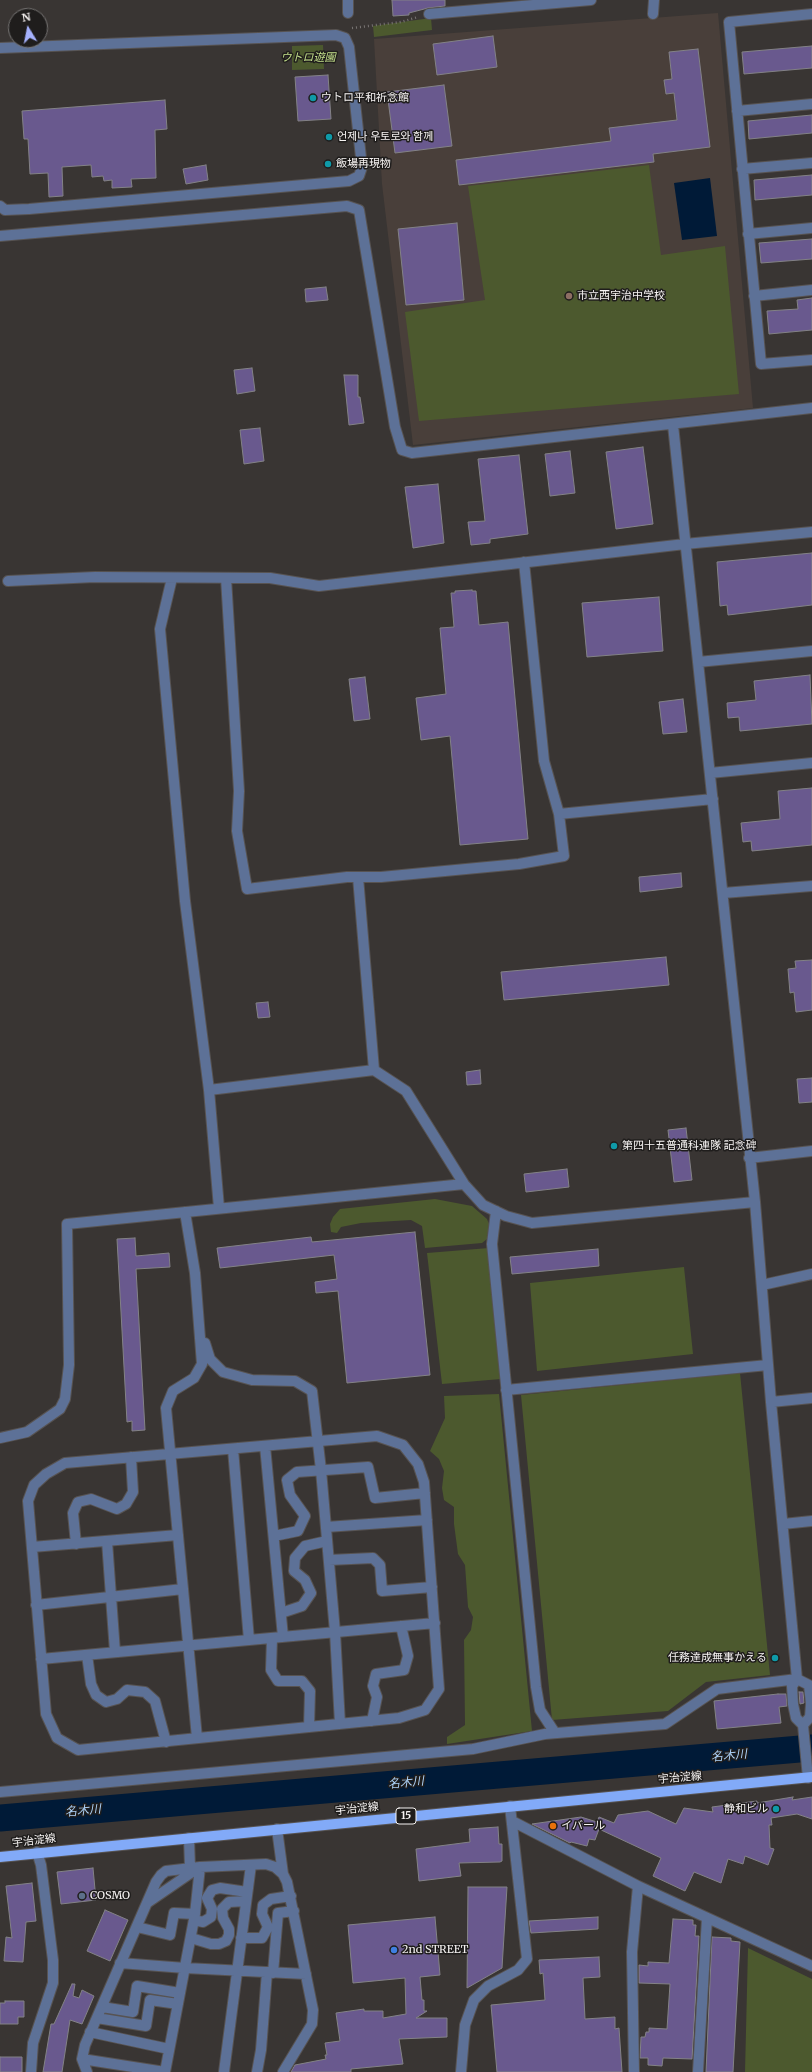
<!DOCTYPE html>
<html>
<head>
<meta charset="utf-8">
<style>
	body { margin:0 }
	#map { position:relative; width:812px; height:2072px; overflow:hidden; background:#393533; font-family:Merriweather,serif }
	canvas { display:block }
	.north { position:absolute; left:8px; top:8px; width:40px; height:40px; box-sizing:border-box; background:#1f1d1c; border:1px solid #757372; border-radius:50%; rotate:350deg; font-size:11px; font-weight:700; line-height:16px; text-align:center; color:#f6f3f2 }
	.north::after { content:''; display:block; margin:auto; width:14px; height:18px; background:#a5b1fc; clip-path:polygon(50% 0,100% 100%,50% 72%,0 100%) }
</style>
</head>
<body>
<div id="map">
<canvas width="812" height="2072"></canvas>
<div class="north">N</div>
</div>
<script>
const ctx = document.querySelector('canvas').getContext('2d');
ctx.lineJoin = 'round';
function fill(path, color) {
  ctx.fillStyle = color;
  ctx.fill(path, 'evenodd');
}
function shape(rows) {
  const path = new Path2D();
  for (const r of rows) {
    path.moveTo(r[0], r[1]);
    for (let i = 2; i < r.length; i += 2) path.lineTo(r[i], r[i + 1]);
  }
  return path;
}
function trace(path, color, width, dash) {
  ctx.strokeStyle = color;
  ctx.lineWidth = width;
  ctx.lineCap = dash ? 'butt' : 'round';
  ctx.setLineDash(dash || []);
  ctx.stroke(path);
}
function label(font, color, halo, rows, align = 'center') {
  ctx.font = font + ' Merriweather,"Noto Sans JP","Noto Sans KR",serif';
  ctx.lineWidth = 3;
  ctx.setLineDash([]);
  ctx.textBaseline = 'middle';
  ctx.strokeStyle = halo;
  ctx.fillStyle = color;
  for (const [text, x, y, turn = 0] of rows) {
    ctx.save();
    ctx.translate(x, y);
    ctx.rotate((+turn || 0) * Math.PI / 180);
    ctx.textAlign = isNaN(turn) ? turn : align;
    if (halo) ctx.strokeText(text, 0, 0);
    ctx.fillText(text, 0, 0);
    ctx.restore();
  }
}
fill(shape([
	[718,13,753,408,413,445,382,184,374,39]
]), '#493f3a');
fill(shape([
	[431,18,432,30,374,37,373,26],
	[323,45,324,69,292,70,292,46],
	[649,165,661,255,725,246,739,394,419,421,405,312,485,300,468,186],
	[435,1199,472,1206,487,1219,489,1224,487,1239,482,1243,425,1248,422,1226,411,1220,361,1223,341,1227,337,1233,331,1232,330,1224,333,1217,340,1209],
	[489,1248,501,1379,442,1384,427,1253],
	[684,1267,693,1354,537,1371,530,1283],
	[740,1373,770,1675,706,1682,668,1711,552,1720,521,1395],
	[499,1394,532,1731,447,1744,447,1737,465,1725,464,1640,471,1630,473,1617,468,1607,465,1565,458,1554,454,1524,454,1507,444,1500,442,1488,444,1471,439,1459,430,1451,445,1418,444,1396],
	[748,1948,812,1979,812,2072,745,2072]
]), '#4c592e');
fill(shape([
	[710,178,717,236,682,240,674,183]
]), '#001a37');
trace(shape([
	[0,1818,812,1748]
]), '#001a37', 27);
const building = shape([
	[392,0,445,0,445,6,428,8,409,13,409,15,393,16,392,0],
	[493,36,497,67,437,75,433,44,493,36],
	[812,46,812,68,744,74,742,52,812,46],
	[698,49,710,147,653,154,654,162,459,185,456,160,611,141,609,128,677,120,674,93,666,94,664,80,672,79,669,52,698,49],
	[328,75,331,119,298,121,295,77,328,75],
	[444,85,452,146,395,153,387,92,444,85],
	[165,100,167,129,155,130,156,178,131,179,132,187,112,188,112,180,104,181,103,176,92,177,91,165,62,167,63,196,49,197,48,173,30,174,28,139,24,139,22,111,165,100],
	[812,115,812,133,749,139,748,121,812,115],
	[206,165,208,180,186,184,183,169,206,165],
	[812,175,812,195,755,200,754,180,812,175],
	[457,223,464,300,406,305,398,229,457,223],
	[812,239,812,259,761,263,759,243,812,239],
	[326,287,328,300,306,302,305,289,326,287],
	[812,298,812,330,769,334,767,311,798,309,797,300,812,298],
	[252,368,255,391,237,394,234,370,252,368],
	[344,375,358,375,358,397,360,397,364,423,349,425,344,375],
	[260,428,264,461,244,464,240,430,260,428],
	[643,447,653,524,616,529,606,452,643,447],
	[570,451,575,493,550,496,545,454,570,451],
	[519,455,528,534,490,539,490,543,471,545,468,522,485,521,478,459,519,455],
	[438,484,444,543,413,548,405,487,438,484],
	[812,553,812,605,728,615,727,605,720,606,717,562,812,553],
	[472,590,472,591,476,591,479,625,508,622,528,839,460,845,450,736,421,740,416,698,446,694,440,628,454,627,451,593,455,593,455,591,472,590],
	[659,597,663,651,587,657,582,603,659,597],
	[810,675,812,724,740,731,739,717,728,718,727,703,756,700,754,681,810,675],
	[365,677,370,719,354,721,349,679,365,677],
	[683,699,687,732,663,734,659,702,683,699],
	[812,788,812,845,752,851,751,841,743,842,741,823,780,819,778,791,812,788],
	[681,873,682,887,640,892,639,877,681,873],
	[666,957,669,985,504,1000,501,972,666,957],
	[812,960,812,1010,796,1012,794,992,790,993,788,969,796,968,795,961,812,960],
	[268,1002,270,1017,258,1018,256,1003,268,1002],
	[480,1070,481,1084,467,1085,466,1072,480,1070],
	[812,1078,812,1102,799,1103,797,1079,812,1078],
	[686,1128,692,1180,674,1182,668,1130,686,1128],
	[567,1169,569,1187,526,1192,524,1174,567,1169],
	[415,1232,430,1375,347,1383,338,1291,316,1293,315,1282,337,1279,334,1255,220,1268,217,1248,311,1237,312,1242,415,1232],
	[135,1238,136,1256,169,1253,170,1267,136,1269,145,1430,132,1431,132,1421,127,1422,117,1239,135,1238],
	[598,1249,599,1266,512,1274,510,1257,598,1249],
	[799,1692,803,1692,804,1703,800,1704,799,1692],
	[778,1694,786,1694,787,1706,779,1707,781,1723,717,1729,714,1701,778,1694],
	[793,1797,792,1800,812,1797,812,1819,797,1814,771,1818,772,1825,769,1825,770,1848,774,1849,768,1865,745,1856,743,1864,728,1859,721,1883,694,1872,685,1891,653,1876,661,1858,599,1829,595,1840,589,1839,587,1846,571,1842,570,1843,532,1824,581,1817,597,1822,599,1817,614,1823,618,1815,648,1811,676,1824,684,1808,713,1812,712,1807,757,1801,757,1803,793,1797],
	[498,1827,499,1844,502,1844,502,1861,500,1862,459,1863,461,1876,419,1881,416,1849,470,1842,469,1829,498,1827],
	[93,1868,96,1900,61,1904,57,1872,93,1868],
	[32,1883,36,1921,26,1922,23,1962,4,1961,6,1937,12,1938,6,1886,32,1883],
	[468,1887,507,1887,502,1968,467,1988,468,1887],
	[105,1910,128,1920,110,1961,87,1951,105,1910],
	[435,1917,440,1975,420,1977,422,2000,424,2000,424,2011,427,2011,416,2018,447,2018,447,2037,399,2039,403,2064,351,2069,351,2072,291,2072,295,2065,326,2059,325,2055,327,2055,325,2043,340,2041,336,2013,364,2009,364,2011,383,2011,383,2018,406,2014,405,1978,353,1983,348,1925,435,1917],
	[598,1917,598,1929,531,1933,529,1921,598,1917],
	[673,1919,693,1920,693,1925,696,1925,695,1936,699,1936,692,2059,663,2058,662,2066,648,2065,648,2058,640,2058,641,2037,645,2037,646,2032,649,2032,649,2028,667,2029,670,1984,639,1983,639,1965,648,1966,648,1962,669,1963,673,1919],
	[712,1937,731,1938,731,1941,740,1942,733,2072,706,2072,712,1937],
	[599,1957,600,1977,583,1978,585,2019,615,2017,615,2029,619,2028,622,2072,497,2072,491,2005,545,2000,543,1973,540,1974,539,1960,599,1957],
	[72,1984,75,1984,73,1996,79,1998,82,1990,94,1996,82,2024,70,2020,62,2072,43,2072,51,2024,54,2024,72,1984],
	[5,2001,24,2001,24,2017,18,2017,18,2024,0,2024,0,2003,5,2003,5,2001],
	[0,2057,22,2057,22,2072,0,2072,0,2057]
]);
fill(building, '#69598e');
trace(building, '#838286', 1);
const minor = shape([
	[348,0,348,13],
	[429,14,591,0],
	[653,14,654,0],
	[812,14,729,22,761,364,812,360],
	[0,48,336,35,345,38,349,47,362,167,359,176,349,181,29,209,5,210,0,206],
	[737,111,812,104],
	[742,169,812,163],
	[748,234,812,228],
	[0,236,347,206,359,210,395,427,402,450,412,453,812,408],
	[754,296,812,290],
	[673,425,755,1202,771,1402,797,1679,792,1686,793,1704,796,1718,803,1725,808,1778],
	[172,578,160,629,185,901,209,1090,219,1208],
	[226,578,239,791,237,831,247,889,347,877,381,877,519,864,564,856,559,814,544,761,524,562],
	[8,581,95,577,270,578,319,586,685,544,812,532],
	[698,662,812,651],
	[710,773,812,763],
	[559,814,713,799],
	[358,877,374,1070],
	[723,893,812,886],
	[209,1090,374,1070,406,1091,464,1184,483,1205,506,1216,532,1223,755,1202],
	[749,1158,812,1151],
	[496,1211,492,1244,536,1687,540,1710,555,1733],
	[185,1212,195,1273,202,1364,194,1378,173,1391,166,1408,197,1738],
	[762,1285,812,1274],
	[205,1343,210,1359,223,1372,252,1380,295,1381,312,1391,321,1470,335,1632,340,1724],
	[506,1390,768,1365],
	[771,1402,812,1398],
	[377,1436,403,1445,418,1464,424,1482,439,1689,425,1710,399,1718,78,1750,57,1738,46,1714,28,1501,34,1485,46,1474,65,1463,377,1436],
	[0,1438,27,1432,60,1409,65,1399,69,1365,67,1224,464,1184],
	[265,1446,283,1637],
	[233,1449,249,1640],
	[783,1524,812,1521],
	[326,1527,427,1520],
	[274,1536,298,1531,305,1516,290,1495,287,1480,297,1472,368,1467,375,1498,425,1493],
	[107,1541,115,1652],
	[76,1544,73,1513,78,1502,91,1499,117,1509,126,1504,133,1492,131,1457],
	[32,1547,178,1535],
	[329,1560,373,1558,380,1565,382,1591,432,1587],
	[36,1605,183,1589],
	[281,1613,302,1606,311,1593,305,1580,294,1571,295,1558,305,1546,327,1541],
	[272,1638,271,1670,278,1681,302,1681,310,1691,309,1727],
	[87,1655,91,1684,96,1695,106,1702,117,1699,127,1690,145,1692,155,1701,166,1742],
	[41,1659,435,1623],
	[372,1721,377,1697,373,1686,376,1674,404,1670,408,1656,401,1626],
	[0,1792,473,1749,545,1734,665,1724,717,1689,797,1679,809,1685,811,1704,810,1717,803,1725],
	[512,1821,638,1886,812,1966],
	[277,1829,283,1874],
	[189,1838,190,1868],
	[147,1903,198,1868],
	[194,1920,203,1922,211,1917,212,1909,207,1898,212,1890,220,1888,247,1892],
	[137,1927,170,1935,174,1913,195,1914],
	[191,1938,211,1944,219,1944,226,1941,229,1935,229,1929,223,1918,222,1909,229,1902,246,1901],
	[241,1938,262,1938,268,1927,262,1914,263,1905,271,1899,291,1896],
	[120,1963,185,1968,306,1974],
	[273,1973,278,1913,294,1911],
	[102,2007,133,2012,137,1986,180,1993],
	[97,2018,146,2026,150,2000,178,2004],
	[90,2032,169,2049],
	[82,2059,165,2072],
	[31,2072,33,2043,53,1983,53,1960,41,1865,37,1852],
	[87,2072,82,2059,85,2045,156,1882,161,1875,166,1871,200,1867,266,1864,275,1867,283,1874,287,1882,313,2010,312,2024,283,2072],
	[165,2072,195,1914,200,1867],
	[224,2072,251,1865],
	[257,2072,261,2050,267,1972],
	[461,2072,465,2025,474,2000,488,1986,518,1970,527,1959,510,1806],
	[634,2072,632,1952,638,1886],
	[698,2072,707,1918]
]);
const major = shape([
	[0,1857,812,1777]
]);
trace(minor, '#575352', 12);
trace(major, '#575352', 12);
trace(shape([
	[352,28,401,22,418,17]
]), '#7a7675', 2.5, [1, 3]);
trace(minor, '#5d7197', 10);
trace(major, '#82aaf8', 10);
for (const [x, y, r, color] of [
	[313,98,4,"#0f9aa8"],
	[329,137,4,"#0f9aa8"],
	[328,164,4,"#0f9aa8"],
	[569,296,4,"#8d6e63"],
	[614,1146,4,"#0f9aa8"],
	[775,1658,4,"#0f9aa8"],
	[776,1809,4,"#0f9aa8"],
	[553,1826,4,"#e8710a"],
	[82,1896,4,"#5c6f8a"],
	[394,1950,4,"#3f7fe0"]
]) {
  const dot = new Path2D();
  dot.arc(x, y, r, 0, 2 * Math.PI);
  ctx.fillStyle = color;
  ctx.fill(dot);
  trace(dot, '#1f1d1c', 1.5);
}
for (const [x, y, w] of [
	[406,1816,20]
]) {
  const box = new Path2D();
  box.roundRect(x - w / 2, y - 8, w, 16, 3);
  ctx.fillStyle = '#1f1d1c';
  ctx.fill(box);
  trace(box, '#f6f3f2', 1);
}
label('bold 10px', '#f6f3f2', null, [
	["15",406,1816]
]);
label('italic 11px', '#c4e08b', '#1f1d1c', [
	["ウトロ遊園",308,58]
]);
label('11px', '#f6f3f2', '#1f1d1c', [
	["ウトロ平和祈念館",321,98],
	["언제나 우토로와 함께",337,137],
	["飯場再現物",336,164],
	["市立西宇治中学校",577,296],
	["第四十五普通科連隊 記念碑",622,1146],
	["任務達成無事かえる",767,1658,"right"],
	["静和ビル",768,1809,"right"],
	["イバール",561,1826],
	["COSMO",90,1896],
	["2nd STREET",402,1950]
], 'left');
label('11px', '#f6f3f2', '#1f1d1c', [
	["宇治淀線",680,1778,-5],
	["宇治淀線",357,1809,-6],
	["宇治淀線",34,1841,-7]
]);
label('italic 12px', '#afd5fc', '#1f1d1c', [
	["名木川",729,1756,-5],
	["名木川",406,1783,-5],
	["名木川",83,1811,-5]
]);
</script>
</body>
</html>
